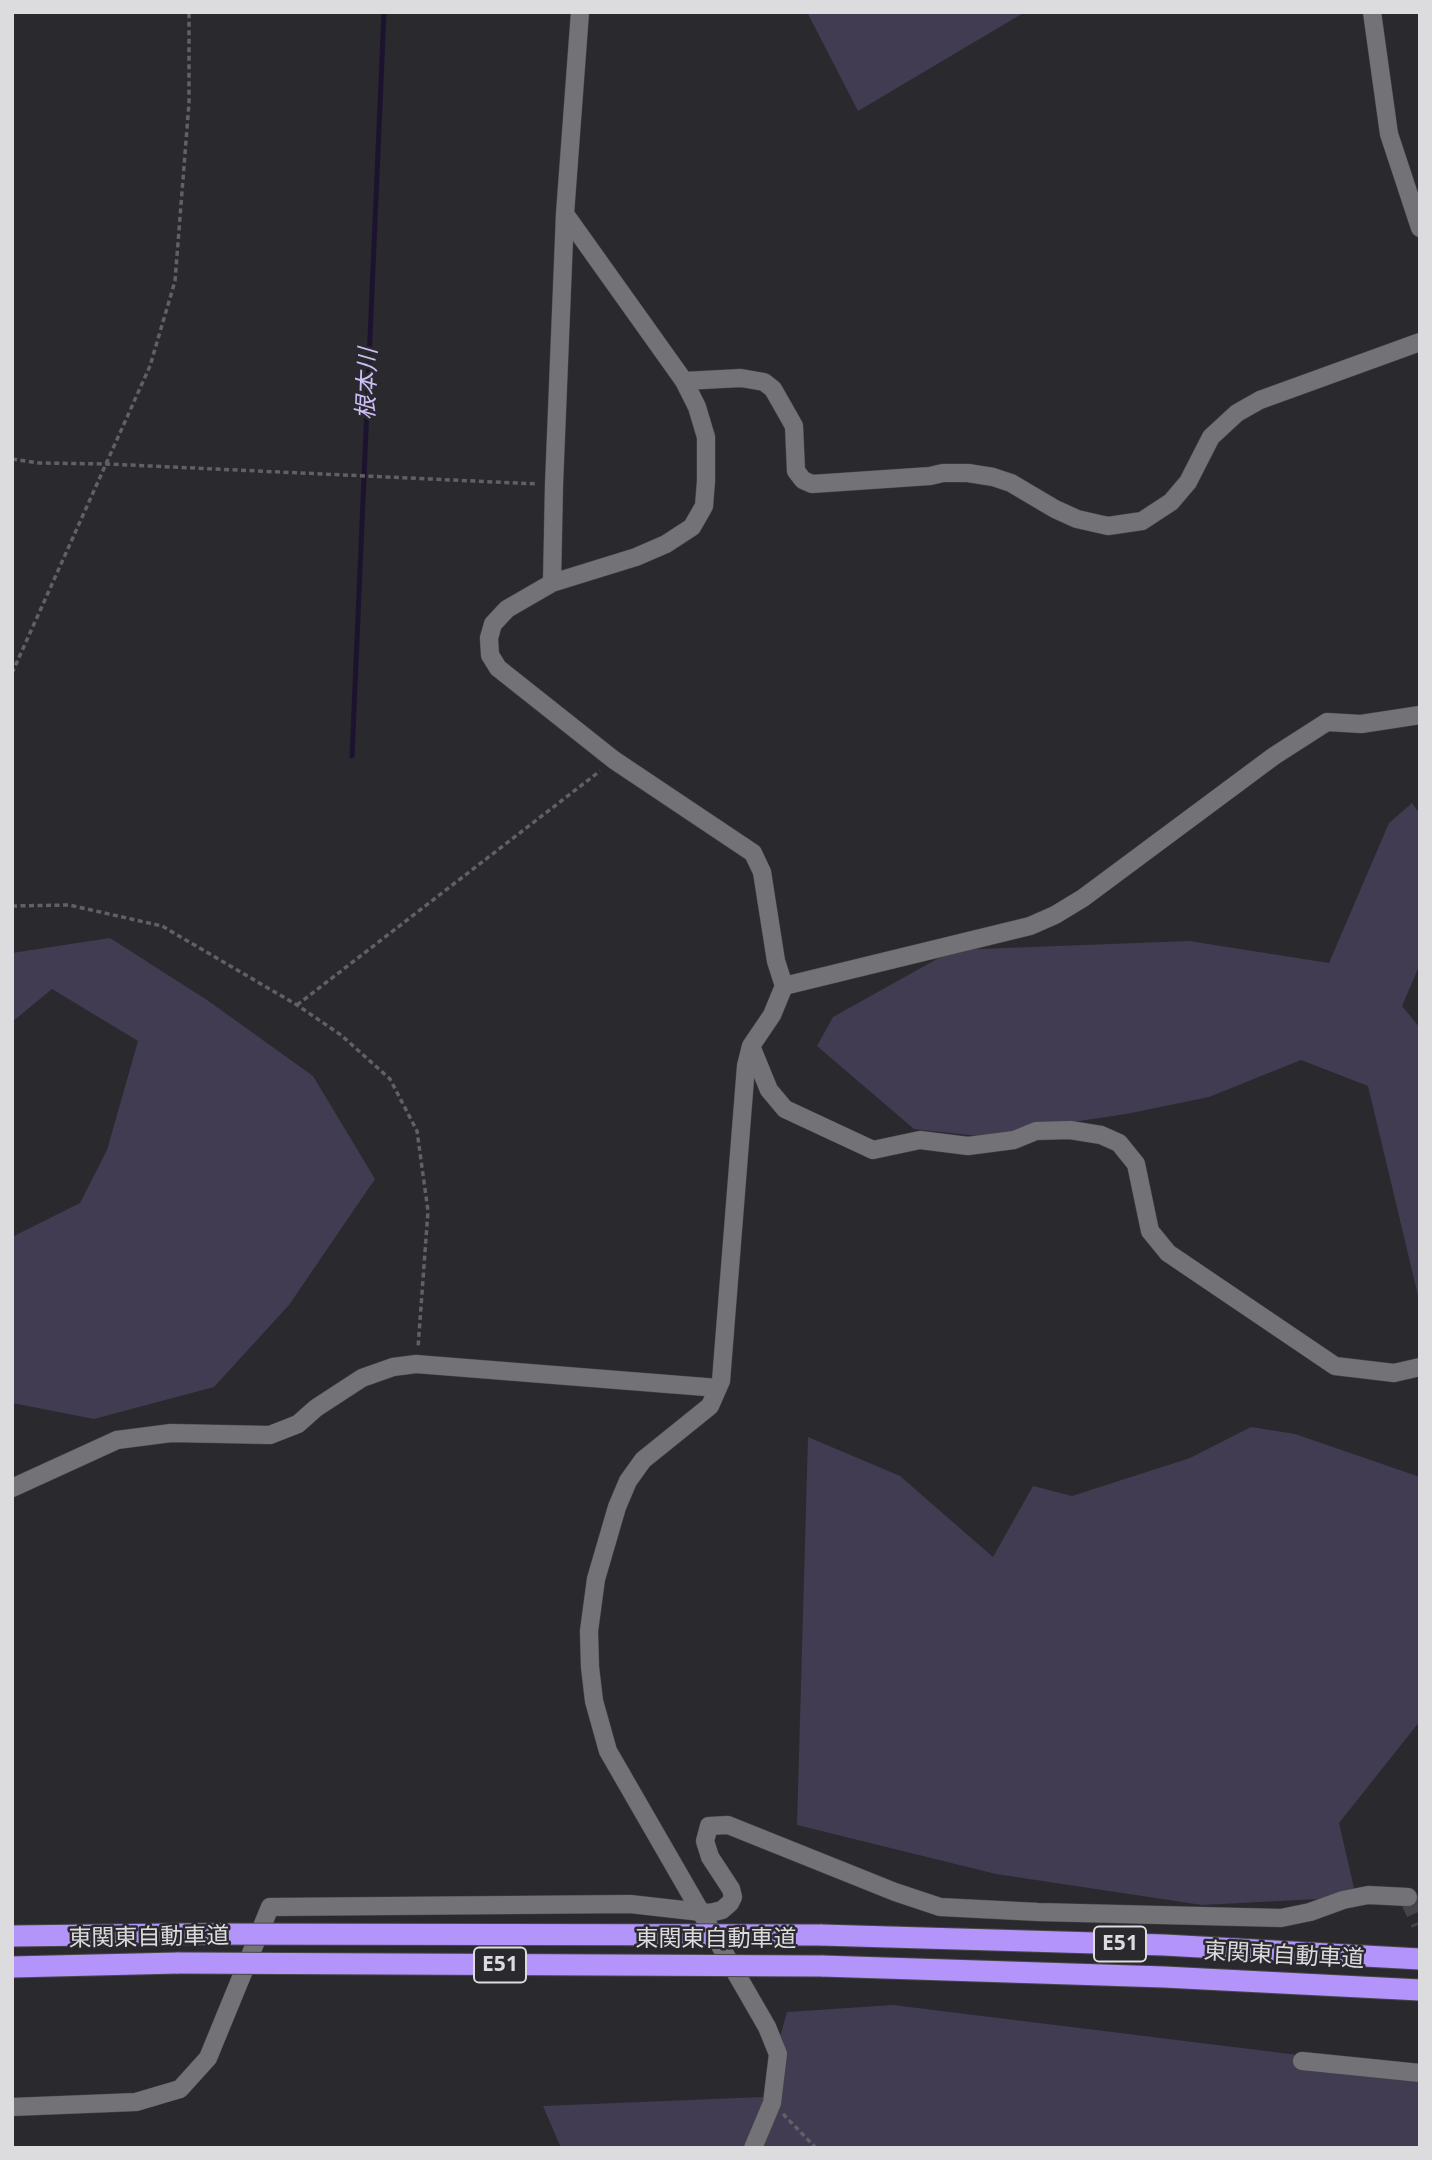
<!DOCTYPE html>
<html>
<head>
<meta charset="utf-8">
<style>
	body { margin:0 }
	#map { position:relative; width:1432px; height:2160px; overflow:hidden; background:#2a292d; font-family:"Open Sans",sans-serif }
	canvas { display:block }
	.frame { position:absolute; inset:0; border:14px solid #dcdbde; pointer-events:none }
</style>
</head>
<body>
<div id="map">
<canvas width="1432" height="2160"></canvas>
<div class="frame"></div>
</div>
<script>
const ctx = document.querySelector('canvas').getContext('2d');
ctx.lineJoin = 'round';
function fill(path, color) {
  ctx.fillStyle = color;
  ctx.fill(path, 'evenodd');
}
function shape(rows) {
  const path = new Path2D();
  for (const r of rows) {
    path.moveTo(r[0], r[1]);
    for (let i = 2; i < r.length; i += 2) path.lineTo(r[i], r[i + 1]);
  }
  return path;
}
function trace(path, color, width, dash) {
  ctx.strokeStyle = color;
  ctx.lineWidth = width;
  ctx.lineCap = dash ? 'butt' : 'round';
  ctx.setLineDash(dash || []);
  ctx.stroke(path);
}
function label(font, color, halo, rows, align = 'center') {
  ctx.font = font + ' "Open Sans","Noto Sans JP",sans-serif';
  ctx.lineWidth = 5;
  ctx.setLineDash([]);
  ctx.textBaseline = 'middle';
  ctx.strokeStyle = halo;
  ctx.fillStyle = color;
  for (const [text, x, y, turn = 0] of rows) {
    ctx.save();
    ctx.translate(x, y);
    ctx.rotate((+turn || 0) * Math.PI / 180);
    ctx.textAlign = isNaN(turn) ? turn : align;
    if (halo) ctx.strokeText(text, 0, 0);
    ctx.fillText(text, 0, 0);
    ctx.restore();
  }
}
fill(shape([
	[807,12,1025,12,858,111],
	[1412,803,1420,814,1420,964,1402,1006,1420,1028,1420,1304,1368,1086,1301,1060,1209,1097,1126,1114,978,1136,914,1129,817,1046,833,1017,953,950,1189,941,1329,963,1389,823],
	[110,938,207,1000,313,1076,375,1179,289,1305,214,1387,94,1419,12,1403,12,1237,80,1203,107,1150,138,1041,52,989,12,1022,12,953],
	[1251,1427,1295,1434,1420,1477,1420,1721,1339,1823,1356,1897,1202,1905,996,1874,797,1825,808,1437,900,1476,993,1557,1033,1486,1072,1496,1190,1458],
	[893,2005,1420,2070,1420,2148,561,2148,543,2106,763,2097,787,2012]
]), '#413c51');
trace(shape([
	[352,756,384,12]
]), '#1c142f', 5);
trace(shape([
	[1408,1897,1420,1924]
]), '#454448', 18, [18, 9]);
const minor = shape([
	[1372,12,1389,134,1420,228],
	[565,214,684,381,697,407,706,437,706,481,704,506,692,527,666,544,636,557,552,583,507,609,493,624,489,638,490,655,498,668,614,760,753,853,762,872,776,961,784,986,772,1015,751,1046,746,1066,721,1381,710,1406,643,1460,628,1481,617,1507,596,1579,589,1631,590,1667,594,1701,608,1751,767,2027,778,2054,772,2103,753,2148],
	[684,381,741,378,764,382,773,389,794,426,796,471,803,480,812,484,930,476,943,473,968,473,993,477,1011,483,1055,509,1077,519,1108,526,1142,521,1171,502,1188,482,1211,437,1237,413,1260,400,1420,342],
	[552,583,554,485,565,214,580,12],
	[784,986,1030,926,1055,915,1083,898,1274,756,1327,722,1361,724,1420,715],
	[751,1046,769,1090,785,1109,873,1150,920,1140,968,1146,1014,1140,1036,1131,1070,1130,1101,1135,1119,1143,1136,1164,1150,1231,1168,1253,1335,1366,1394,1373,1420,1367],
	[12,1488,117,1440,171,1433,270,1435,298,1424,316,1408,362,1378,393,1367,416,1364,718,1388],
	[1302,2061,1420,2073],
	[12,2107,136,2102,180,2089,208,2058,270,1907,630,1904,710,1913,722,1910,730,1903,733,1897,731,1889,710,1857,705,1841,709,1826,728,1825,895,1892,940,1907,1038,1912,1281,1918,1310,1912,1343,1900,1368,1895,1408,1897]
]);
const highway = shape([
	[821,1935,1164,1945,1420,1959],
	[12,1936,176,1934],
	[822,1966,1164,1977,1420,1990],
	[12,1967,178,1963]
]);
trace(minor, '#474649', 19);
trace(highway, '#474649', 23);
trace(shape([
	[12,459,39,463,107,464,538,484],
	[12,673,150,366,175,281,189,103,189,12],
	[12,906,69,905,162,926,297,1005,341,1035,390,1079,417,1131,428,1211,418,1348],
	[297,1005,600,771],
	[783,2114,816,2148]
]), '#616064', 3.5, [5, 3.5]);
trace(minor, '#737277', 18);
trace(highway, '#b294fa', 21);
const highwayBridge = shape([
	[176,1934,821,1935],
	[178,1963,822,1966]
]);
trace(highwayBridge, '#474649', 23, []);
trace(highwayBridge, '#b294fa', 21);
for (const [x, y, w] of [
	[1120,1944,52],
	[500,1965,52]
]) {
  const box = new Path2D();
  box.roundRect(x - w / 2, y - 17.5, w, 35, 5);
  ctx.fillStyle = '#2a292d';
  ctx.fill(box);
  trace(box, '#dcdbde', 2);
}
label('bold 21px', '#dcdbde', null, [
	["E51",1120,1944],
	["E51",500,1965]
]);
label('23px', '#dcdbde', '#2a292d', [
	["東関東自動車道",149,1938,-1],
	["東関東自動車道",716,1939],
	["東関東自動車道",1284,1956,3]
]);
label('italic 24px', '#ccbdf7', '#2a292d', [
	["根本川",368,384,-88]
]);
</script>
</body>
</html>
